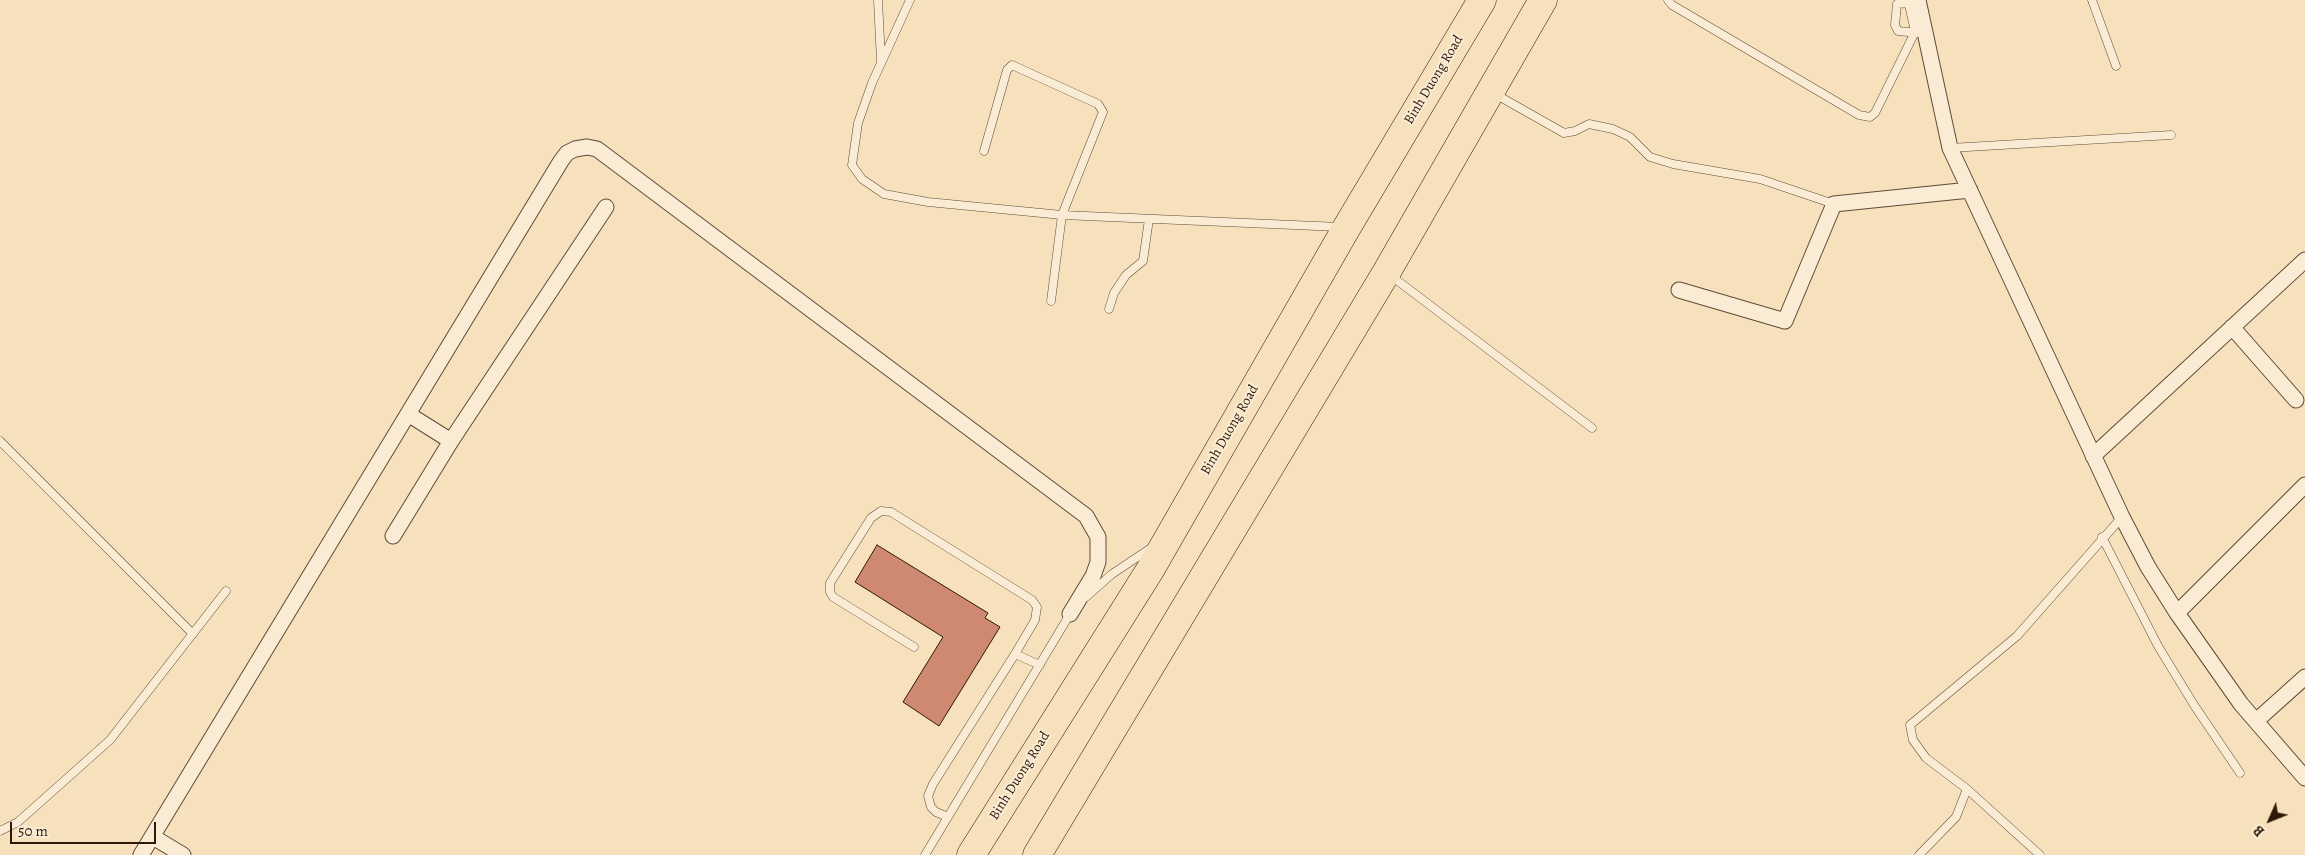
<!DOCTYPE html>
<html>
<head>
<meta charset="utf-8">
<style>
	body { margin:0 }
	#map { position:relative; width:2305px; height:855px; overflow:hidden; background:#f7e1bd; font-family:Alegreya,serif }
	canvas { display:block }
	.north { position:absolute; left:2245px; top:795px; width:50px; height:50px; -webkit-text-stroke:4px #faecd4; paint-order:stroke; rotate:226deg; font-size:14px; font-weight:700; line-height:20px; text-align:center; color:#2e1808 }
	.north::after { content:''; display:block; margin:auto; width:18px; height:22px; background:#2e1808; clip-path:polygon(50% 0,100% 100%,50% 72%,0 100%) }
	.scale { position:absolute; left:10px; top:822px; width:146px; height:22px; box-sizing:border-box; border:2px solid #2e1808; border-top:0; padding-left:6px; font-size:15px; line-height:18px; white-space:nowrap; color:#2e1808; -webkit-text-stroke:4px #faecd4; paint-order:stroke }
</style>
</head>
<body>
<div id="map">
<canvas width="2305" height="855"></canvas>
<div class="north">B</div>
<div class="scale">50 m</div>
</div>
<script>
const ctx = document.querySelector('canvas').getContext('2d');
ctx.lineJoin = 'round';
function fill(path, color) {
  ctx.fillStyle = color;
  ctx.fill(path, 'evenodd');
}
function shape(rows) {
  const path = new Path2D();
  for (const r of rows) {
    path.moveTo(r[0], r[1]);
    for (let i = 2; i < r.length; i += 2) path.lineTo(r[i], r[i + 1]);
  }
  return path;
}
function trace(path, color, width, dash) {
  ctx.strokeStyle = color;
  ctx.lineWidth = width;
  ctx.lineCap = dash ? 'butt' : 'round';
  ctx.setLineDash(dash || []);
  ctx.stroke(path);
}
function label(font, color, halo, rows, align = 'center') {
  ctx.font = font + ' Alegreya,serif';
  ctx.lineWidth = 4;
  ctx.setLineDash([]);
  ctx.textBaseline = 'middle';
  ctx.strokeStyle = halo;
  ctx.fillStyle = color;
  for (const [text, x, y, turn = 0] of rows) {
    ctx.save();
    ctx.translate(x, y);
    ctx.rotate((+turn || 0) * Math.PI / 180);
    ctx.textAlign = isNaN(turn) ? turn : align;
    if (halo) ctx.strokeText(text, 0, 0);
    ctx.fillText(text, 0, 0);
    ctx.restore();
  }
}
const building = shape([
	[877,545,988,613,985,618,1000,627,939,726,903,702,943,637,855,582,877,545]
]);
fill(building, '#cf8970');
trace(building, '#2e1808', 1);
const lane = shape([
	[878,0,881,61],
	[910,0,872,83,858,123,852,165,862,179,884,194,928,202,1062,215,1340,227],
	[1668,0,1672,5,1859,115,1870,117,1875,113,1915,32,1908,0],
	[2092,0,2116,66],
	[1911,3,1897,4,1895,25,1898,31,1918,33],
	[1495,94,1564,133,1575,131,1589,124,1613,129,1630,137,1650,157,1673,164,1760,179,1834,204],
	[1950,148,2171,135],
	[984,151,1007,70,1012,65,1098,104,1103,112,1062,215,1051,301],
	[1390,275,1592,428],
	[1109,309,1114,293,1126,275,1143,261,1149,219],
	[0,441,193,634],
	[2102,537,2158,646,2194,705,2240,773],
	[1086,597,1112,574,1151,548],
	[914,647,833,597,830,592,830,583,871,518,881,511,891,512,1032,600,1037,607,1035,620,1015,654],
	[1967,789,2040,855],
	[948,817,936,812,931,807,928,796,933,784,1015,654,1040,665],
	[0,831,18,822,110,740,226,591],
	[925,855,1070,614],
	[1919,855,1956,817,1967,789,1926,758,1913,740,1910,725,2017,636,2122,517]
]);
const street = shape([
	[1918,0,1950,148,2122,517,2148,567,2177,613,2241,704,2305,778],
	[1679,290,1785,321,1834,204,1970,190],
	[2232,327,2296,400],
	[408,414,451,441],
	[2093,456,2305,260],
	[393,536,451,441,606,207],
	[2177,613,2305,485],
	[2256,721,2305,677],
	[153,837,183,855],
	[141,855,561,161,567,153,575,149,587,147,597,149,1086,516,1098,537,1098,562,1093,576,1070,614]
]);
const highway = shape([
	[971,855,1150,570,1347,227,1482,0],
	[1037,855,1386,273,1543,0]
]);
trace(lane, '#604a35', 9);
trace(street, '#604a35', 17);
trace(highway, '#2e1808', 29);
trace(lane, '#faecd4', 8);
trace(street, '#faecd4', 15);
trace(highway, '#f7e1bd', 28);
label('14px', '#2e1808', '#faecd4', [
	["Binh Duong Road",1434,80,-59],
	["Binh Duong Road",1230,430,-60],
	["Binh Duong Road",1020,776,-58]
]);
</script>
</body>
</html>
